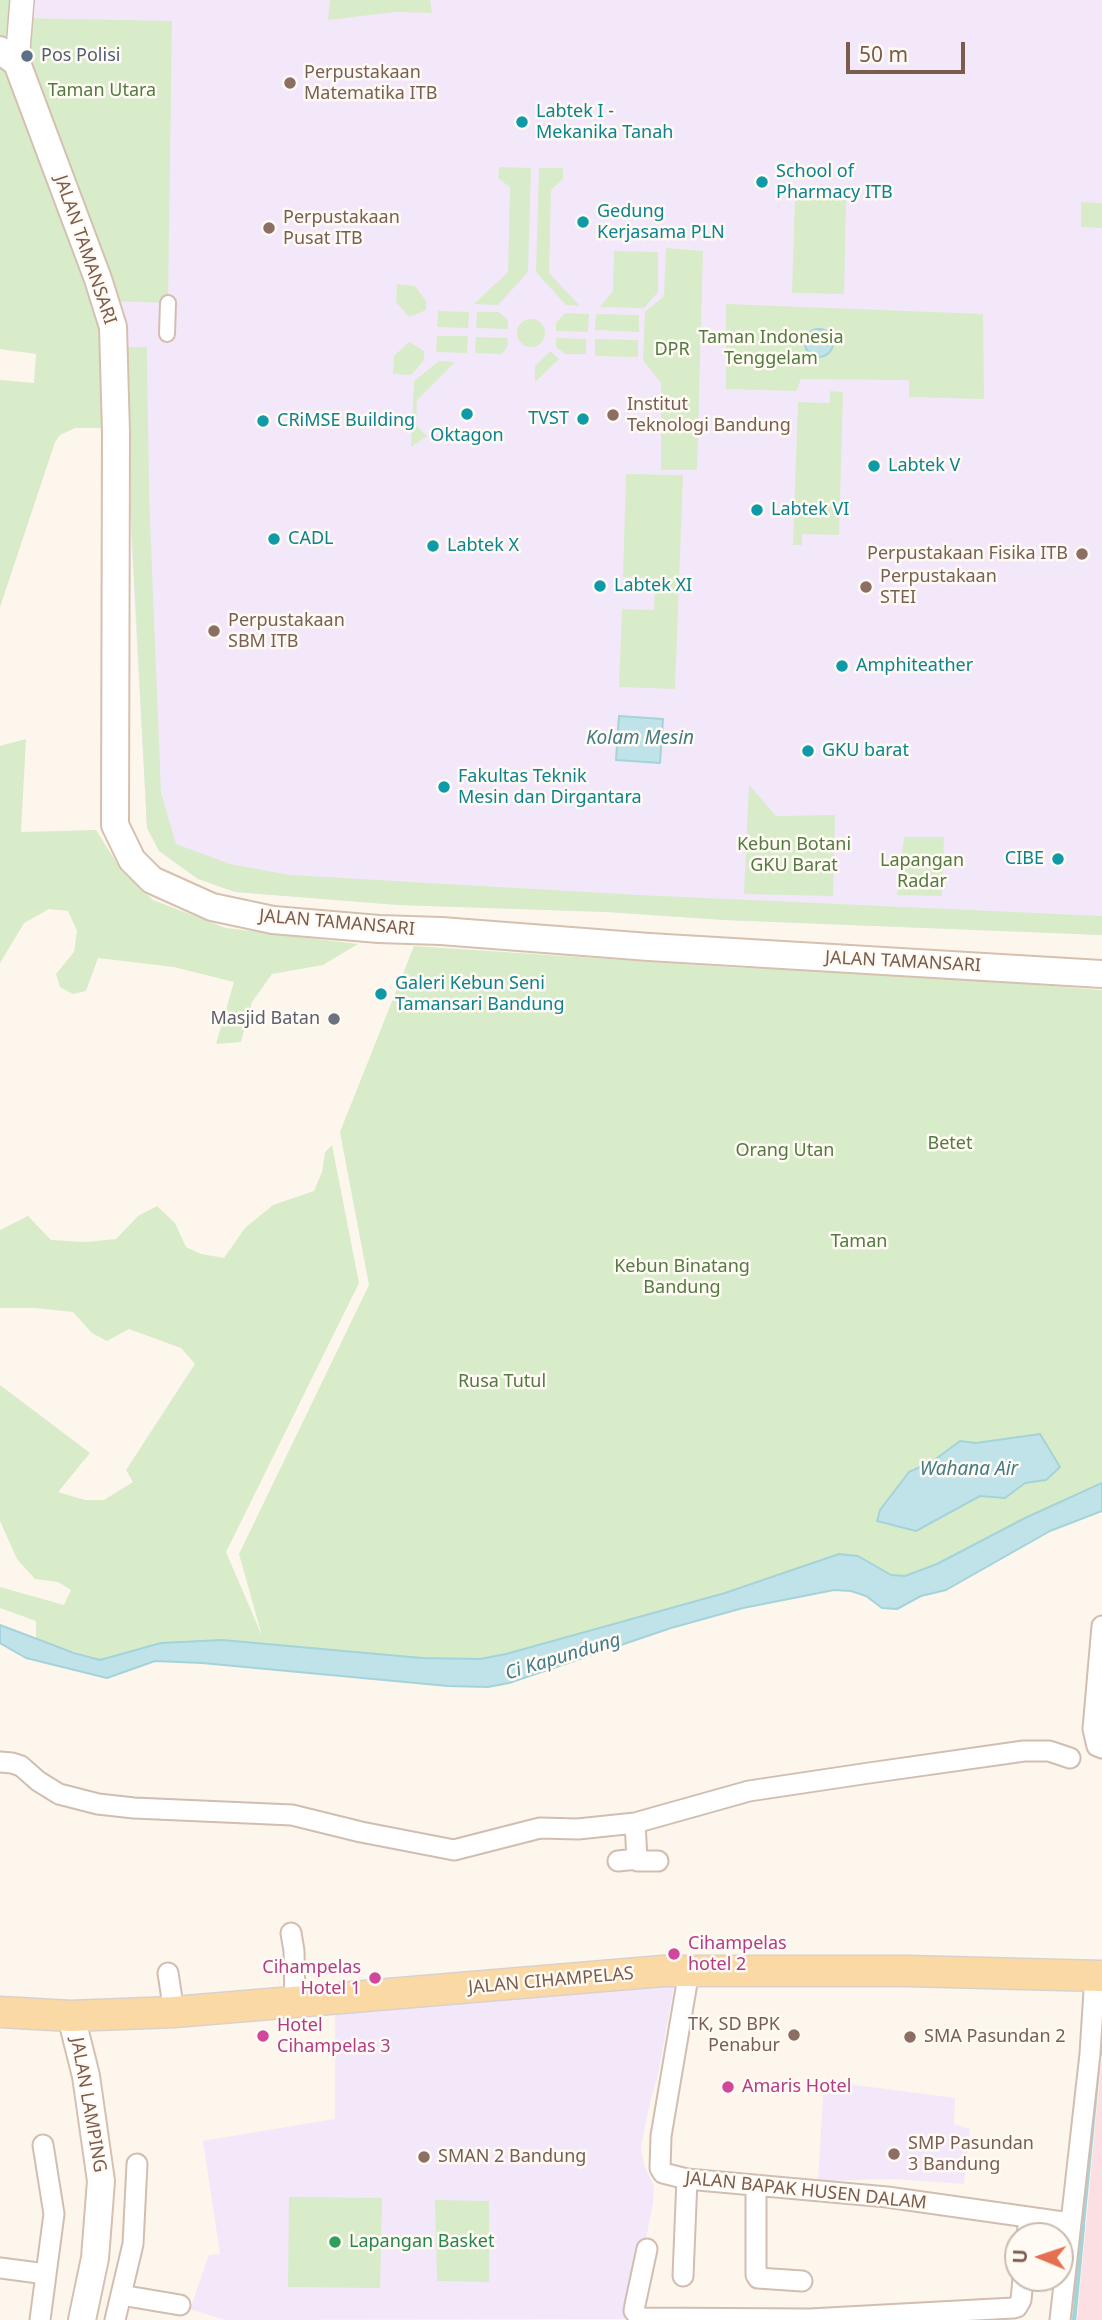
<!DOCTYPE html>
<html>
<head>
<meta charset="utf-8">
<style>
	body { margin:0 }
	#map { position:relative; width:1102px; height:2320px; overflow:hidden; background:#fdf6ec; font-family:"Noto Sans",sans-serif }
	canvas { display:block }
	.north { position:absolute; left:1004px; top:2222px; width:70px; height:70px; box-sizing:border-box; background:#fffaf3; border:2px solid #cabbb1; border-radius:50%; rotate:272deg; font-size:19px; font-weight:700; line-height:28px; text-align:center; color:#7a5c4d }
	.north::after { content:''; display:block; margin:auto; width:24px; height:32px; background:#e76f51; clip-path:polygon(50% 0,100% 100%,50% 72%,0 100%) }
	.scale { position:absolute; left:846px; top:42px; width:119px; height:32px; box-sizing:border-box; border:4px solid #7a5c4d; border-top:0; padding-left:9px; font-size:21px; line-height:24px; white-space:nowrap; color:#7a5c4d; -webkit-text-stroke:5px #fffaf3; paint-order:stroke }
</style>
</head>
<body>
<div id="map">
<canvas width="1102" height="2320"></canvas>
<div class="north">U</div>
<div class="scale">50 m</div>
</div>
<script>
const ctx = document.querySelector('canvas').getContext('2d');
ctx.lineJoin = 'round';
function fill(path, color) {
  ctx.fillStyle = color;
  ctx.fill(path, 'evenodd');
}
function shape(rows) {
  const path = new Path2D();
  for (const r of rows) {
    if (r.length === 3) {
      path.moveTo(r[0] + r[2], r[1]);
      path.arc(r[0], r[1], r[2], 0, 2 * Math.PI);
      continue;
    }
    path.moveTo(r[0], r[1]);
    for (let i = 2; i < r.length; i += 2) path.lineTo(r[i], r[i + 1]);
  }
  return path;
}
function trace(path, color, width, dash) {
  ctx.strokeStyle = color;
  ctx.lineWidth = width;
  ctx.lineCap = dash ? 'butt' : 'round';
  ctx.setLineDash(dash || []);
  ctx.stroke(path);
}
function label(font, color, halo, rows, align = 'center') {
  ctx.font = font + ' "Noto Sans",sans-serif';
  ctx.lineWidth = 5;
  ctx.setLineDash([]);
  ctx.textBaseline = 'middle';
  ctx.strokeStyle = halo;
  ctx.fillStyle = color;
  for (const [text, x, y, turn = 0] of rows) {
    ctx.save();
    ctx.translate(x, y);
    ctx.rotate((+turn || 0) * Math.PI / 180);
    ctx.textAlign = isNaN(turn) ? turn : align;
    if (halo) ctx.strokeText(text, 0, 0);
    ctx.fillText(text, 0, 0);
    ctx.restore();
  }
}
fill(shape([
	[33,0,1102,0,1102,935,724,920,607,912,398,905,235,892,198,879,159,851,147,828,128,482,27,29],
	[674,1986,658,2075,650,2102,641,2148,645,2167,654,2186,653,2203,630,2319,225,2320,190,2309,209,2255,220,2254,203,2141,335,2119,335,2015,354,2007],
	[824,2080,849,2081,855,2085,955,2098,954,2124,970,2129,964,2184,894,2179,818,2181]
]), '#f3e8fa');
fill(shape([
	[1102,2058,1102,2320,1077,2320,1101,2065]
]), '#fbdfe3');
fill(shape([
	[0,0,17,0,9,43,0,36],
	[330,0,430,0,432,13,395,12,328,20],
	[21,18,172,21,168,303,106,301,17,63],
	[0,60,8,72,102,325,104,426,100,428,75,428,60,435,55,442,0,607,0,380,34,383,36,354,0,349],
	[499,167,531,168,528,272,498,305,474,304,508,272,510,187,498,178],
	[539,168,563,168,563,179,551,190,549,273,580,306,566,305,536,272],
	[795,199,846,200,844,294,792,293],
	[1081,202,1102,203,1102,228,1081,227],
	[666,248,703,251,697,470,661,470,661,383,643,360,645,312,664,296],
	[614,251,658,252,658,292,644,308,600,307,613,291],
	[397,284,415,286,426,301,426,310,409,317,396,302],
	[726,304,983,314,984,399,909,397,909,380,801,379,796,391,726,389],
	[438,311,469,312,468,328,437,327],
	[477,312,499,312,508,320,508,329,476,328],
	[565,313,589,314,588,332,556,331,556,323],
	[596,314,639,315,639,332,595,330],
	[531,333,14],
	[437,336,468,336,467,353,436,352],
	[476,337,508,338,507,347,502,354,475,353],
	[556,338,586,339,586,354,565,354,556,347],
	[595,339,638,340,638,357,595,356],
	[409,342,424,351,424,360,411,375,393,374,394,356],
	[122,347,147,347,149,494,161,793,176,844,230,864,290,875,639,895,1102,916,1102,935,724,920,607,912,398,905,235,892,198,879,159,851,147,828],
	[550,351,559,359,535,382,535,366],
	[439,361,455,362,417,400,416,425,427,436,411,447,414,381],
	[830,391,843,392,839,535,802,534,802,545,793,545,798,402,830,403],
	[626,474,683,475,675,689,619,687,622,609,654,610,655,579,623,577],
	[26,739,21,832,96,830,122,871,153,900,226,928,358,944,323,965,272,974,252,1002,241,1042,216,1044,234,982,174,967,98,958,86,991,73,994,60,987,56,974,74,952,77,931,68,911,49,909,24,923,0,963,0,746],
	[749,785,776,816,835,815,833,896,744,894],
	[904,837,944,837,942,896,897,895],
	[414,946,743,968,847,970,1102,990,1102,1483,1025,1518,937,1564,905,1576,891,1575,878,1568,839,1554,725,1593,506,1654,480,1659,422,1658,339,1651,161,1643,100,1660,36,1639,36,1621,0,1608,0,1587,64,1605,71,1590,58,1582,35,1579,17,1559,0,1521,0,1385,90,1453,58,1492,85,1500,104,1500,133,1482,126,1470,195,1364,181,1348,129,1329,107,1341,92,1333,73,1312,35,1308,0,1308,0,1230,28,1216,51,1240,86,1242,116,1239,138,1216,157,1206,175,1223,186,1247,201,1254,224,1258,245,1228,273,1205,314,1191,322,1172,325,1152,332,1145,359,1283,226,1552,262,1636,239,1554,369,1285,340,1132],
	[289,2197,382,2198,380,2288,288,2287],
	[435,2200,489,2201,489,2282,437,2281]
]), '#d8ecc9');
const water = shape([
	[819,343,14],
	[619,716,663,719,660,763,616,760,619,716],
	[1040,1434,1060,1467,1046,1480,1025,1483,1005,1498,980,1496,916,1531,877,1521,880,1510,909,1472,933,1461,960,1441,976,1443,1040,1434],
	[1102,1483,1102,1511,1050,1531,946,1590,921,1596,897,1609,882,1608,866,1596,851,1591,834,1590,743,1608,671,1628,509,1683,488,1687,448,1686,202,1663,155,1661,107,1678,26,1658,0,1643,0,1625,74,1653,100,1660,161,1643,222,1640,422,1658,480,1659,506,1654,725,1593,839,1554,858,1556,891,1575,905,1576,937,1564,1025,1518,1102,1483]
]);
fill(water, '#bfe3e8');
trace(water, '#a5d3da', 2);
trace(shape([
	[1100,2054,1102,2044],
	[1083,2222,1098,2066],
	[1074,2320,1083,2225]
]), '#a5d3da', 4.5);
const pedestrian = shape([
	[167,334,168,303]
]);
const minor = shape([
	[1102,1626,1093,1729,1097,1746,1102,1748],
	[0,1762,12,1763,21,1766,38,1781,59,1794,98,1804,134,1808,292,1815,361,1832,454,1850,540,1828,578,1829,635,1823,749,1791,869,1773,1024,1751,1049,1751,1070,1758],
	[635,1823,637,1859],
	[618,1861,637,1859,638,1861,658,1861],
	[291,1933,294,1951,295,2003],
	[689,1971,661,2136,660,2168,663,2173,687,2179,887,2197,1070,2223],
	[168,1973,174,2012],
	[756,2186,756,2275,758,2278,802,2281],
	[1027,2236,1029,2218],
	[647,2249,635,2305,634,2311,640,2318,810,2319,1013,2308,1017,2307,1021,2300,1023,2278],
	[0,2268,46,2274],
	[683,2276,687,2179],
	[121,2295,180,2305],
	[40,2320,54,2214,43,2145],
	[115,2320,133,2244,137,2164],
	[1060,2320,1090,2054,1095,1975]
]);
const tertiary = shape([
	[17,63,22,0]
]);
const secondary = shape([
	[0,50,17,63,98,279,113,327,116,433,115,825,132,860,152,880,212,907,273,920,379,929,441,931,649,947,1102,974],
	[71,2016,86,2076,101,2181,95,2258,82,2320]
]);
const primary = shape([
	[0,2012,71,2016,174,2012,663,1971,907,1971,1102,1976]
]);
trace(pedestrian, '#d1beb0', 18);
trace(minor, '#d1beb0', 23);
trace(tertiary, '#d1beb0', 26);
trace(secondary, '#d6c0b0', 30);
trace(primary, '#dad1cd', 33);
trace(pedestrian, '#fff', 14);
trace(minor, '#fff', 19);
trace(tertiary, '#fff', 23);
trace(secondary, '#fff', 26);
trace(primary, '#fbd9a5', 30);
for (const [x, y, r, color] of [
	[27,56,7,"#5c6f8a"],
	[290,83,7,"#8d6e63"],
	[522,122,7,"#0f9aa8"],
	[762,182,7,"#0f9aa8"],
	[583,222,7,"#0f9aa8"],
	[269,228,7,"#8d6e63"],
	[467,414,7,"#0f9aa8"],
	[613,415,7,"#8d6e63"],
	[583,419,7,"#0f9aa8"],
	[263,421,7,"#0f9aa8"],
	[874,466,7,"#0f9aa8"],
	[757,510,7,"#0f9aa8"],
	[274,539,7,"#0f9aa8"],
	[433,546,7,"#0f9aa8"],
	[1082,554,7,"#8d6e63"],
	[600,586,7,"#0f9aa8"],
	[866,587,7,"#8d6e63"],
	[214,631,7,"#8d6e63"],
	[842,666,7,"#0f9aa8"],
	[808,751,7,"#0f9aa8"],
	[444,787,7,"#0f9aa8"],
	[1058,859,7,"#0f9aa8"],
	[381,994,7,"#0f9aa8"],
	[334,1019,7,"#6b7280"],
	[674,1954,7,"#d1479c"],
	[375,1978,7,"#d1479c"],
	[794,2035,7,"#8d6e63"],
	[263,2036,7,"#d1479c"],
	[910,2037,7,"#8d6e63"],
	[728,2087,7,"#d1479c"],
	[894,2154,7,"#8d6e63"],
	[424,2157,7,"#8d6e63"],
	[335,2242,7,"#2e9e5b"]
]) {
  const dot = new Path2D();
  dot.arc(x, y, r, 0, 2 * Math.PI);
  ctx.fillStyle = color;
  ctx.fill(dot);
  trace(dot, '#fffaf3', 2.5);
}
label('18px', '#4e5e75', '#fffaf3', [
	["Pos Polisi",41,56]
], 'left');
label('18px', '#785e54', '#fffaf3', [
	["Perpustakaan",304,73],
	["Matematika ITB",304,94],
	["Perpustakaan",283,218],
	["Pusat ITB",283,239],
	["Institut",627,405],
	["Teknologi Bandung",627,426],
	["Perpustakaan Fisika ITB",1068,554,"right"],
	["Perpustakaan",880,577],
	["STEI",880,598],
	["Perpustakaan",228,621],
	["SBM ITB",228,642],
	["TK, SD BPK",780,2025,"right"],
	["Penabur",780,2046,"right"],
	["SMA Pasundan 2",924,2037],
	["SMP Pasundan",908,2144],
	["3 Bandung",908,2165],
	["SMAN 2 Bandung",438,2157]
], 'left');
label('18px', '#537a41', '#fffaf3', [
	["Taman Utara",102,91],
	["Taman Indonesia",771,338],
	["Tenggelam",771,359],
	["DPR",672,350],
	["Kebun Botani",794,845],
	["GKU Barat",794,866],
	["Lapangan",922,861],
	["Radar",922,882],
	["Betet",950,1144],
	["Orang Utan",785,1151],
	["Taman",859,1242],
	["Kebun Binatang",682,1267],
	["Bandung",682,1288],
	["Rusa Tutul",502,1382]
]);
label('18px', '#0d838f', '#fffaf3', [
	["Labtek I -",536,112],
	["Mekanika Tanah",536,133],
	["School of",776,172],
	["Pharmacy ITB",776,193],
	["Gedung",597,212],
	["Kerjasama PLN",597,233],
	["TVST",569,419,"right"],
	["CRiMSE Building",277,421],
	["Oktagon",467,436,"center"],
	["Labtek V",888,466],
	["Labtek VI",771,510],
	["CADL",288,539],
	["Labtek X",447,546],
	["Labtek XI",614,586],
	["Amphiteather",856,666],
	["GKU barat",822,751],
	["Fakultas Teknik",458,777],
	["Mesin dan Dirgantara",458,798],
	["CIBE",1044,859,"right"],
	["Galeri Kebun Seni",395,984],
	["Tamansari Bandung",395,1005]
], 'left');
label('18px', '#7a5c4d', '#fffaf3', [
	["JALAN TAMANSARI",85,250,71],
	["JALAN TAMANSARI",337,923,5],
	["JALAN TAMANSARI",903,962,3],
	["JALAN CIHAMPELAS",551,1981,-5],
	["JALAN LAMPING",88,2105,80],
	["JALAN BAPAK HUSEN DALAM",806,2191,6]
]);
label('18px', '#5b616d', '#fffaf3', [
	["Masjid Batan",320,1019]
], 'right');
label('18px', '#b23c85', '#fffaf3', [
	["Cihampelas",688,1944],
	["hotel 2",688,1965],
	["Cihampelas",361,1968,"right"],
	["Hotel 1",361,1989,"right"],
	["Hotel",277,2026],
	["Cihampelas 3",277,2047],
	["Amaris Hotel",742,2087]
], 'left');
label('18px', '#27864d', '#fffaf3', [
	["Lapangan Basket",349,2242]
], 'left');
label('italic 19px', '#437c86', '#fffaf3', [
	["Kolam Mesin",640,739],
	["Wahana Air",969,1470],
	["Ci Kapundung",563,1657,-17]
]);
</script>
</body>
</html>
